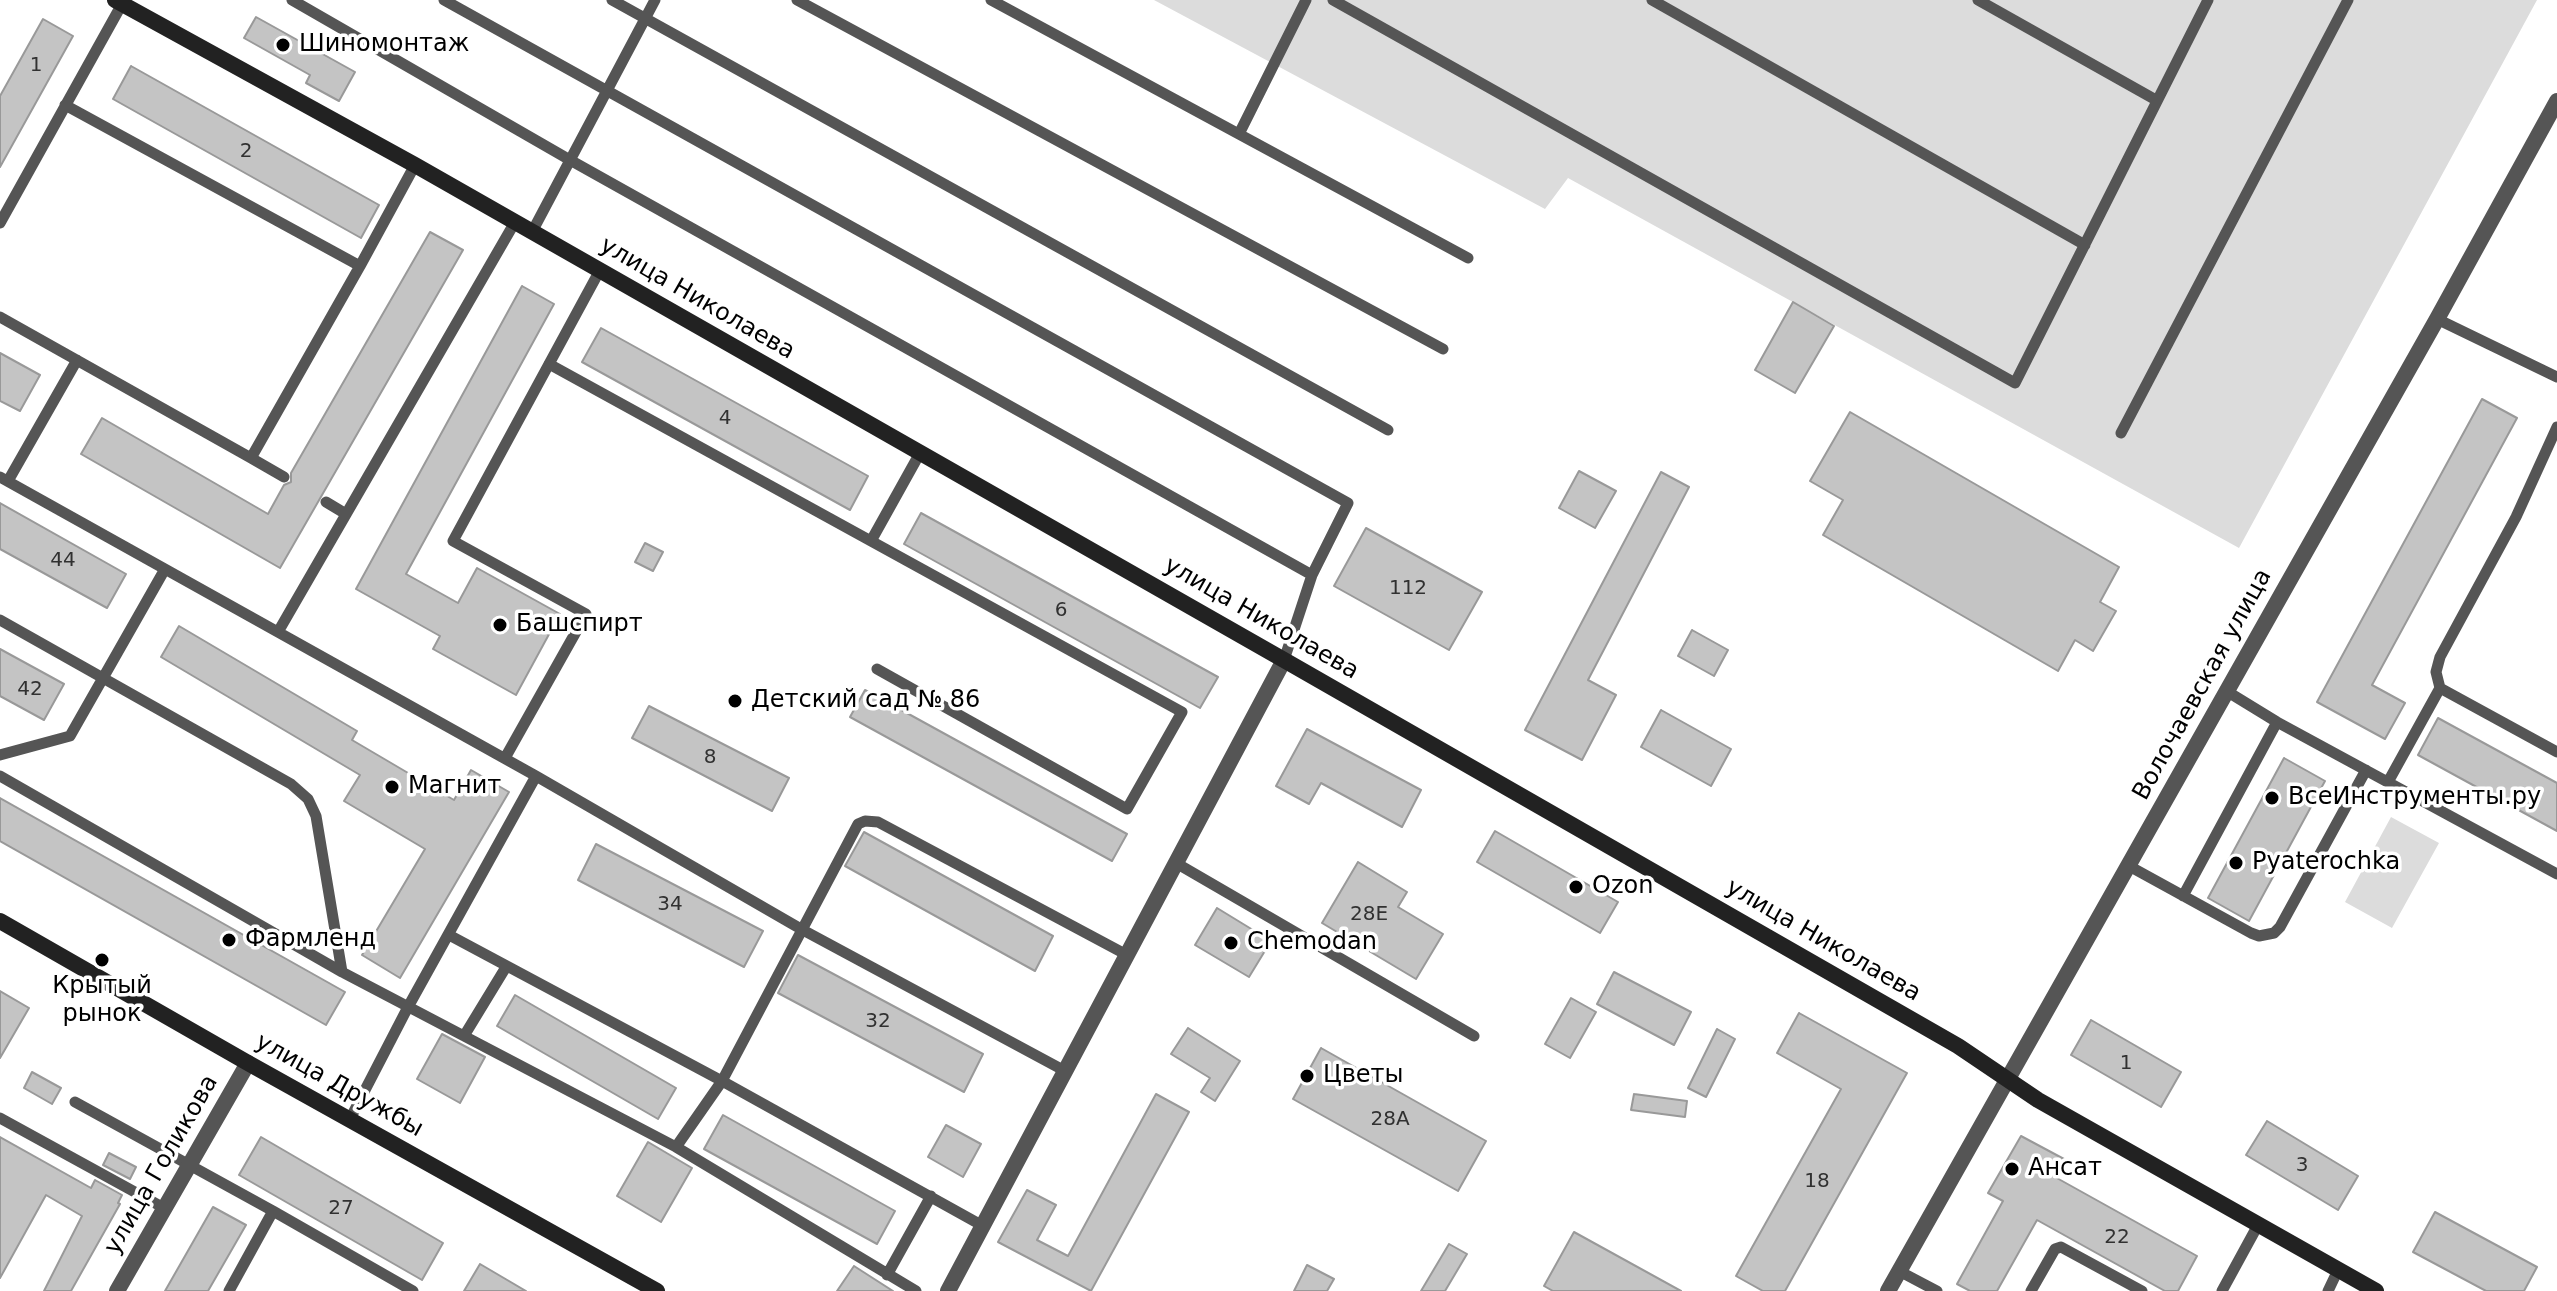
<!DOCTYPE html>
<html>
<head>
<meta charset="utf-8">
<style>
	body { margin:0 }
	canvas { display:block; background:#fff }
</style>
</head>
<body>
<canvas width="2557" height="1291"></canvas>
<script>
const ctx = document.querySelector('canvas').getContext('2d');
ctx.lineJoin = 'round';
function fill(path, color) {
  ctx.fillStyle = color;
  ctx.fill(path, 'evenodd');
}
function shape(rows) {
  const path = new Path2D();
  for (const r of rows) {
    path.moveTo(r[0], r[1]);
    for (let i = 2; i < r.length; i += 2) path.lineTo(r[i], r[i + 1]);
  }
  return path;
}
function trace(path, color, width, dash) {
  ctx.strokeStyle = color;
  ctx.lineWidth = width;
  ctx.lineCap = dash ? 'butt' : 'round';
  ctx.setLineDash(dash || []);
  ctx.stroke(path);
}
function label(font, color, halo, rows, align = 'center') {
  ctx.font = font + ' "DejaVu Sans",sans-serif';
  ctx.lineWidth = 7;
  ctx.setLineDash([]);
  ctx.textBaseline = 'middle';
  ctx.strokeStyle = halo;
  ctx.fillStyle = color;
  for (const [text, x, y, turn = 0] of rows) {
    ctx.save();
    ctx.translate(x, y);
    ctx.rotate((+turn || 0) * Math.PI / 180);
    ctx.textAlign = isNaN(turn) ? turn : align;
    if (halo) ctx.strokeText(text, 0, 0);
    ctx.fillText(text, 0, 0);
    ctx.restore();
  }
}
fill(shape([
	[1154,0,2537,0,2239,548,1568,178,1545,209],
	[2391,817,2439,843,2392,928,2345,902]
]), '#dcdcdc');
const building = shape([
	[256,17,355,72,339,101,306,83,310,75,244,38,256,17],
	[43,19,73,36,0,167,0,96,43,19],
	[131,66,379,205,361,238,113,99,131,66],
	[430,232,463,250,280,568,81,454,102,418,268,514,284,485,291,482,291,473,430,232],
	[522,286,554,304,406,574,458,603,477,568,560,614,516,695,433,649,440,636,356,589,522,286],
	[1793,302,1834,326,1795,393,1755,370,1793,302],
	[601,328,868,476,850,510,582,362,601,328],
	[0,353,40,375,20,411,0,401,0,353],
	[2482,399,2517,418,2372,685,2405,703,2385,739,2317,702,2482,399],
	[1850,412,2119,567,2100,602,2116,611,2093,651,2075,640,2058,671,1823,535,1843,500,1810,481,1850,412],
	[1579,471,1616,491,1595,528,1559,508,1579,471],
	[1661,472,1689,487,1588,680,1616,695,1582,760,1525,730,1661,472],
	[0,503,126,574,107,608,0,549,0,503],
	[921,513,1218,677,1200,708,904,544,921,513],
	[1366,528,1482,592,1449,650,1334,586,1366,528],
	[645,543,663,552,653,571,635,562,645,543],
	[179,626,357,731,352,740,454,800,471,770,509,792,400,978,362,955,425,849,344,801,360,775,161,657,179,626],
	[1692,630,1728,650,1714,676,1678,656,1692,630],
	[0,649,64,684,44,720,0,696,0,649],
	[865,690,1127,834,1112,861,850,717,865,690],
	[649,706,789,778,772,811,632,738,649,706],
	[1661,710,1731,749,1711,786,1641,747,1661,710],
	[2438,718,2557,783,2557,831,2418,755,2438,718],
	[1307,729,1421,790,1402,827,1321,783,1309,804,1276,786,1307,729],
	[2284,758,2325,781,2249,921,2208,898,2284,758],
	[0,798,345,992,326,1025,0,841,0,798],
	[1495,831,1618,902,1600,933,1477,862,1495,831],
	[864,832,1053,936,1035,971,845,866,864,832],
	[596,844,763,931,744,967,578,880,596,844],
	[1358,862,1407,892,1398,907,1443,934,1416,979,1322,923,1358,862],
	[1217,908,1271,941,1249,977,1195,945,1217,908],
	[798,955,983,1054,964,1092,778,993,798,955],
	[1614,972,1691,1012,1674,1045,1597,1004,1614,972],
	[0,991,29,1008,0,1058,0,991],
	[515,995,676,1088,658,1119,497,1026,515,995],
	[1571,998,1596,1012,1570,1058,1545,1044,1571,998],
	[1799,1013,1907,1073,1785,1291,1763,1291,1736,1276,1841,1089,1777,1053,1799,1013],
	[2091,1020,2181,1072,2161,1107,2071,1055,2091,1020],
	[1188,1028,1240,1061,1215,1101,1201,1092,1210,1078,1171,1054,1188,1028],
	[1717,1029,1735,1039,1706,1097,1688,1088,1717,1029],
	[442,1034,485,1057,460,1103,417,1079,442,1034],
	[1321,1048,1486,1141,1458,1191,1293,1099,1321,1048],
	[32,1072,61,1088,52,1104,24,1088,32,1072],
	[1156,1094,1189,1112,1091,1291,998,1242,1027,1190,1056,1205,1037,1240,1068,1256,1156,1094],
	[1634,1094,1687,1101,1685,1117,1631,1110,1634,1094],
	[723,1115,895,1211,877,1244,704,1149,723,1115],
	[2267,1121,2358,1176,2338,1210,2246,1155,2267,1121],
	[946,1125,981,1144,963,1177,928,1157,946,1125],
	[2021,1136,2064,1159,2055,1177,2197,1256,2178,1291,2165,1291,2037,1220,1997,1291,1970,1291,1957,1284,2003,1201,1988,1193,2021,1136],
	[0,1137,91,1188,95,1180,122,1195,118,1203,120,1204,71,1291,44,1291,82,1216,46,1195,0,1278,0,1137],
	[261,1137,443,1243,422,1280,239,1175,261,1137],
	[648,1142,692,1168,661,1222,617,1196,648,1142],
	[109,1153,136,1167,130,1179,103,1165,109,1153],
	[213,1207,246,1225,208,1291,165,1291,213,1207],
	[2435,1212,2537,1267,2524,1291,2486,1291,2413,1252,2435,1212],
	[1574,1232,1681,1291,1553,1291,1544,1286,1574,1232],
	[1449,1244,1467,1254,1445,1291,1421,1291,1449,1244],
	[480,1264,526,1291,464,1291,480,1264],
	[1307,1265,1334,1279,1327,1291,1294,1291,1307,1265],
	[854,1266,893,1291,837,1291,854,1266]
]);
fill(building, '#c4c4c4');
trace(building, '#999', 2);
trace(shape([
	[292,0,570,160,1312,575],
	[444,0,1348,503,1312,575,1284,660],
	[612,0,1388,430],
	[797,0,1443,349],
	[991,0,1468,258],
	[1333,0,2015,383,2208,0],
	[1652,0,2085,245],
	[1978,0,2156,100],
	[1239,134,1306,0],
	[0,223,122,4],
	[532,232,655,0],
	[360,266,415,165],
	[0,317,251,458,360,266,65,105],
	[2437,319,2557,377],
	[549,364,1182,712,1127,809,877,669],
	[2121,433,2348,0],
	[251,458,284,477],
	[0,477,536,776,801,929,1065,1071],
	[8,481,77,360],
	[326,502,346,514],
	[871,541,920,453],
	[0,620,291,784,308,799,316,816,342,972],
	[278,632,515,222],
	[2440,688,2557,752],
	[2228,692,2277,722,2557,874],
	[0,755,70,736,165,569],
	[505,758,586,614,453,541,600,270],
	[0,776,342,972,464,1036,506,967],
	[2388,782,2440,688,2436,672,2440,657,2516,517,2557,427],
	[1176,863,1474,1036],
	[2129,866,2251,933,2259,936,2274,933,2280,927,2366,770],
	[2183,896,2277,722],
	[449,935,722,1081,983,1226],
	[464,1036,676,1147,916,1291],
	[75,1102,273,1211,229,1291],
	[0,1118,164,1208],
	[350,1119,408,1007,536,776],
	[676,1147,722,1081,858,824,865,821,878,822,1127,955],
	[273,1211,413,1291],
	[1899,1271,1937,1291],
	[887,1275,931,1196],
	[2031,1291,2055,1249,2061,1247,2142,1291],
	[2222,1291,2258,1225],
	[2328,1291,2338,1270]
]), '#555', 11);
trace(shape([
	[117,1291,248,1063],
	[948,1291,1284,660]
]), '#555', 16);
trace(shape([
	[1888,1291,2437,319,2557,101]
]), '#555', 16);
trace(shape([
	[115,0,415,165,1284,660,1958,1046,2038,1100,2376,1291],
	[0,921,248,1063,657,1291]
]), '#222', 16);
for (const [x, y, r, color] of [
	[283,45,8,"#000"],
	[500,625,8,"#000"],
	[735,701,8,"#000"],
	[392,787,8,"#000"],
	[2272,798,8,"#000"],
	[2236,863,8,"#000"],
	[1576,887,8,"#000"],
	[229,940,8,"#000"],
	[1231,943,8,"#000"],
	[102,960,8,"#000"],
	[1307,1076,8,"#000"],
	[2012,1169,8,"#000"]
]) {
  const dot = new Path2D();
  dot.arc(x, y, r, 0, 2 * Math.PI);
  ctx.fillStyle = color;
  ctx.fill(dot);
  trace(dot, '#fff', 3);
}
label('20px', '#313131', null, [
	["1",36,66],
	["2",246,152],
	["4",725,419],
	["44",63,561],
	["112",1408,589],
	["6",1061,611],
	["42",30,690],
	["8",710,758],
	["34",670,905],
	["28Е",1369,915],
	["32",878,1022],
	["1",2126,1064],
	["28А",1390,1120],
	["3",2302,1166],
	["18",1817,1182],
	["27",341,1209],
	["22",2117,1238]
]);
label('24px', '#000', '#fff', [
	["Шиномонтаж",299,45],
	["Башспирт",516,625],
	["Детский сад № 86",751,701],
	["Магнит",408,787],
	["ВсеИнструменты.ру",2288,798],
	["Pyaterochka",2252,863],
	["Ozon",1592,887],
	["Фармленд",245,940],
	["Chemodan",1247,943],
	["Крытый",102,987,"center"],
	["рынок",102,1015,"center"],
	["Цветы",1323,1076],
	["Ансат",2028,1169]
], 'left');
label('24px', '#000', '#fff', [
	["улица Николаева",697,299,30],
	["улица Николаева",1261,619,30],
	["Волочаевская улица",2203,685,-61],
	["улица Николаева",1823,941,30],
	["улица Дружбы",339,1086,29],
	["улица Голикова",162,1165,-60]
]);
</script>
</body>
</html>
